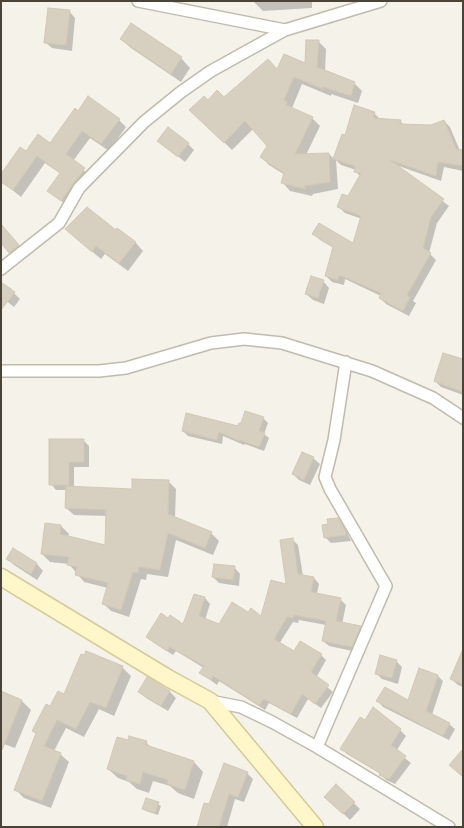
<!DOCTYPE html>
<html>
<head>
<meta charset="utf-8">
<style>
	body { margin:0 }
	#map { position:relative; width:464px; height:828px; overflow:hidden; background:#f5f2ea; font-family:"Space Grotesk",sans-serif }
	canvas { display:block }
	.frame { position:absolute; inset:0; border:2px solid #494437; pointer-events:none }
</style>
</head>
<body>
<div id="map">
<canvas width="464" height="828"></canvas>
<div class="frame"></div>
</div>
<script>
const ctx = document.querySelector('canvas').getContext('2d');
ctx.lineJoin = 'round';
function fill(path, color) {
  ctx.fillStyle = color;
  ctx.fill(path, 'evenodd');
}
function shape(rows) {
  const path = new Path2D();
  for (const r of rows) {
    path.moveTo(r[0], r[1]);
    for (let i = 2; i < r.length; i += 2) path.lineTo(r[i], r[i + 1]);
  }
  return path;
}
function trace(path, color, width, dash) {
  ctx.strokeStyle = color;
  ctx.lineWidth = width;
  ctx.lineCap = dash ? 'butt' : 'round';
  ctx.setLineDash(dash || []);
  ctx.stroke(path);
}
fill(shape([
	[312,1,312,8,263,11,253,1],
	[69,11,75,18,72,51,52,48,45,42],
	[121,39,181,58,190,68,181,82,131,48],
	[318,41,326,49,325,72,354,83,362,91,358,103,331,94,331,96,302,84,292,108,312,118,320,126,306,155,329,154,335,160,342,135,346,137,374,113,380,119,400,121,404,125,432,126,444,121,450,127,460,151,463,152,463,171,444,167,441,181,396,165,449,206,437,223,429,253,436,260,413,301,416,303,409,316,386,304,380,298,381,296,345,279,344,285,332,282,326,276,334,248,320,240,314,234,353,244,362,219,345,213,339,207,349,198,361,177,356,172,356,170,341,165,336,160,338,189,313,194,312,196,290,191,283,183,285,175,269,165,261,157,268,146,253,129,232,150,191,110,208,101,224,99,278,71,306,65],
	[78,112,119,120,126,127,109,151,90,138,73,161,91,177,69,207,48,191,61,174,45,163,21,197,1,181,26,153,50,145],
	[159,141,188,144,194,150,185,162],
	[1,225,24,252,16,259,10,253],
	[116,232,135,242,143,251,128,271,105,254,101,259,75,237],
	[323,281,329,288,324,304,313,300,306,294],
	[14,293,20,299,14,307,1,297],
	[463,361,463,395,441,387,435,381],
	[263,418,268,423,264,434,269,438,264,451,245,444,244,445,223,436,222,444,188,436,183,431,239,427],
	[83,440,89,446,89,467,74,467,74,488,133,490,168,481,176,489,175,518,211,533,219,541,213,555,176,540,168,577,147,574,146,580,141,579,129,617,111,611,103,603,108,588,84,582,69,564,50,562,42,554,61,526,69,534,68,537,107,546,107,516,74,515,66,508,67,490,56,490,51,484],
	[313,458,320,464,310,485,299,480,293,474],
	[338,519,344,526,351,541,331,543,325,537,330,525],
	[292,539,298,545,303,576,314,578,319,584,317,594,340,599,346,605,342,624,360,627,365,633,357,652,329,646,323,641,326,625,299,620,298,623,293,622,279,644,294,653,321,655,326,660,316,678,333,692,321,708,308,699,297,718,269,703,265,710,219,681,217,685,201,673,204,668,176,651,173,655,153,642,147,637,169,619,184,625,194,595,205,598,210,604,205,620,220,626,249,613,262,618,288,586],
	[14,550,37,564,43,571,37,580,14,565,8,559],
	[234,567,240,574,239,586,219,583,213,577],
	[85,657,122,667,131,676,114,716,99,709,84,737,66,728,54,751,60,754,69,762,51,808,24,798,15,789,37,734,33,731,50,708,65,696],
	[396,661,402,667,398,684,382,679,376,673],
	[463,672,463,687,458,685,451,679],
	[438,676,443,681,432,715,449,724,455,729,449,740,383,707,378,701,409,702],
	[147,679,170,692,176,698,168,711,146,698,139,692],
	[1,693,22,701,31,710,15,748,1,743],
	[400,730,406,736,396,751,411,763,395,784,386,780,381,774,347,754,342,749],
	[146,742,152,749,194,762,203,772,194,799,178,793,170,786,153,781,149,793,137,789,129,782,118,778,108,769],
	[247,773,253,779,244,802,235,799,227,827,198,827,209,806],
	[336,786,360,809,350,820,326,797],
	[158,804,161,806,158,815,146,811,143,809]
]), '#0003');
const building = shape([
	[48,8,70,10,66,45,44,43,48,8],
	[131,23,182,57,171,74,120,39,131,23],
	[306,40,319,40,317,67,355,82,351,96,323,87,323,89,294,77,284,100,287,102,286,105,313,117,295,154,329,153,330,182,305,186,305,189,281,183,284,173,260,157,267,146,245,121,224,143,189,110,204,96,208,100,217,90,224,97,268,59,277,69,284,54,305,63,306,40],
	[88,96,120,119,101,144,82,131,66,154,85,168,61,201,47,191,60,173,37,156,13,190,1,182,1,174,20,147,26,151,38,134,50,143,75,108,78,111,88,96],
	[354,105,375,112,373,118,401,120,400,124,431,125,444,120,456,149,463,150,463,166,438,162,436,176,390,160,444,199,431,217,423,248,431,253,407,295,410,297,403,311,379,298,381,293,339,275,338,280,325,276,333,247,312,234,319,223,353,243,361,216,337,207,342,194,348,196,361,173,354,172,355,166,333,159,342,134,345,135,354,105],
	[168,127,189,143,178,157,157,141,168,127],
	[87,207,116,230,117,228,136,242,119,263,96,246,92,252,65,229,87,207],
	[1,224,19,245,9,253,1,243,1,224],
	[311,276,324,280,318,298,305,294,311,276],
	[1,282,15,292,1,310,1,282],
	[443,353,463,359,463,392,434,381,443,353],
	[245,411,264,417,259,431,265,433,259,447,240,440,239,441,219,432,217,440,182,431,186,413,238,426,239,423,241,423,245,411],
	[49,439,84,439,84,462,69,462,69,485,49,485,49,439],
	[302,452,314,457,304,480,292,474,302,452],
	[132,479,169,480,168,514,212,532,205,548,168,533,160,570,139,567,138,573,133,572,121,610,102,604,108,583,75,575,77,567,67,565,69,557,41,554,45,523,61,525,60,534,105,545,106,510,65,508,66,486,132,489,132,479],
	[338,518,345,530,346,535,324,538,322,525,328,524,327,519,338,518],
	[293,538,298,574,314,577,311,592,341,598,336,621,361,626,352,647,322,641,326,621,294,615,293,618,287,617,274,639,294,651,300,641,322,654,311,672,329,685,315,704,302,694,291,714,264,699,259,705,213,676,211,680,199,673,204,666,170,647,167,651,146,637,161,613,168,618,170,615,183,624,194,594,205,597,199,616,219,624,232,602,248,612,251,608,261,616,271,580,286,584,280,540,293,538],
	[13,548,37,563,31,574,6,559,13,548],
	[214,564,235,566,233,580,212,577,214,564],
	[463,649,463,684,450,679,463,649],
	[86,651,123,666,106,708,90,702,76,729,57,720,44,746,61,753,42,801,14,790,36,733,32,731,46,704,50,706,58,691,64,694,81,654,84,655,86,651],
	[380,655,397,660,392,678,375,674,380,655],
	[419,668,438,675,426,711,450,723,443,736,376,701,385,687,408,700,419,668],
	[147,677,170,691,161,706,138,692,147,677],
	[1,691,22,700,2,750,1,750,1,691],
	[373,707,401,729,391,745,406,756,389,779,379,775,380,773,340,749,360,717,365,720,373,707],
	[129,736,147,741,146,745,194,761,185,790,167,784,168,780,143,772,140,784,126,780,127,776,107,769,117,737,128,740,129,736],
	[463,749,463,777,449,765,463,749],
	[224,763,248,772,238,797,229,794,219,827,197,827,204,803,209,804,224,763],
	[336,784,355,802,343,814,324,797,336,784],
	[146,798,159,802,155,813,142,809,146,798]
]);
fill(building, '#d7cfbf');
trace(building, '#d2c8b2', 1);
const street = shape([
	[138,1,285,30],
	[1,269,59,223,79,188,144,122,181,92,211,71,285,30,381,1],
	[1,371,99,371,126,368,211,343,244,339,282,343,372,371,433,398,463,418],
	[210,701,241,707,272,722,317,747,449,827],
	[317,747,386,586,330,489,325,477,334,440,346,362]
]);
const secondary = shape([
	[1,577,168,678,210,701,315,827]
]);
trace(street, '#c1bbac', 14);
trace(secondary, '#d6ca99', 19);
trace(street, '#fff', 11);
trace(secondary, '#fff6ca', 16);
</script>
</body>
</html>
